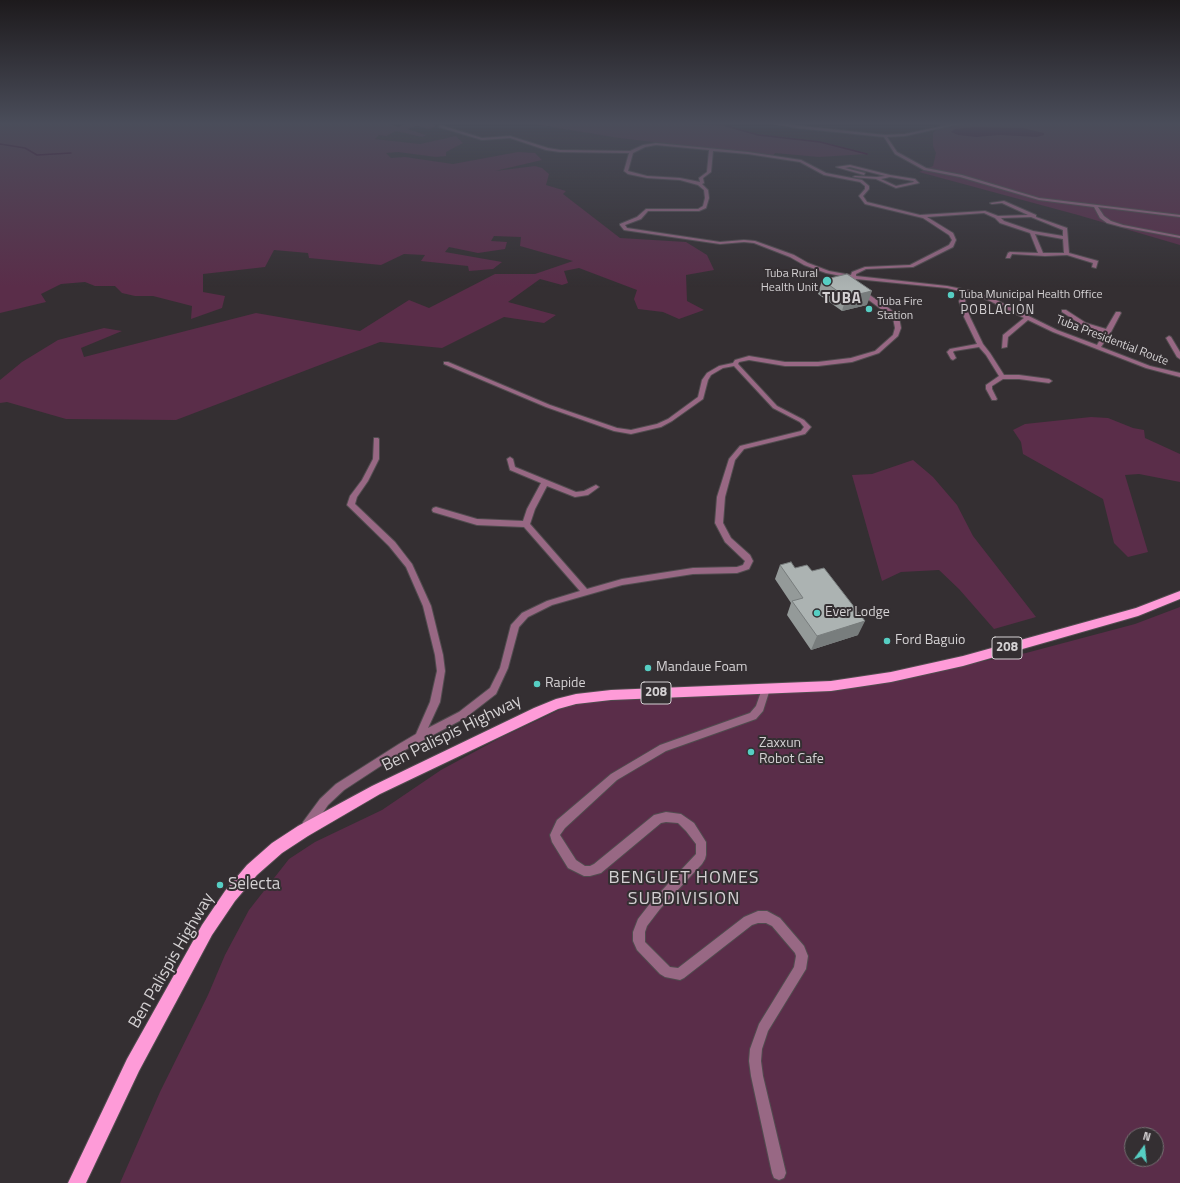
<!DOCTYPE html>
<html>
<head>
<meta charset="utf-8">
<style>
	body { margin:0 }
	#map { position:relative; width:1180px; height:1183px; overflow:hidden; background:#342f32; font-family:"Titillium Web",sans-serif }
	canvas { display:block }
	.north { position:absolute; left:1124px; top:1127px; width:40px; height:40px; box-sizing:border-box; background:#342f32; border:1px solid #747072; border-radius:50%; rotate:15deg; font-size:11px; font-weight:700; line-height:16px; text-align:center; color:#d4d1d3 }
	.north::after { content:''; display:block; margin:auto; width:14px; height:18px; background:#56cec3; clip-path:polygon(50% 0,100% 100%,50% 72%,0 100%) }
</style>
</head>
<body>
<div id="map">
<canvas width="1180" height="1183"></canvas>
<div class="north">N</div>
</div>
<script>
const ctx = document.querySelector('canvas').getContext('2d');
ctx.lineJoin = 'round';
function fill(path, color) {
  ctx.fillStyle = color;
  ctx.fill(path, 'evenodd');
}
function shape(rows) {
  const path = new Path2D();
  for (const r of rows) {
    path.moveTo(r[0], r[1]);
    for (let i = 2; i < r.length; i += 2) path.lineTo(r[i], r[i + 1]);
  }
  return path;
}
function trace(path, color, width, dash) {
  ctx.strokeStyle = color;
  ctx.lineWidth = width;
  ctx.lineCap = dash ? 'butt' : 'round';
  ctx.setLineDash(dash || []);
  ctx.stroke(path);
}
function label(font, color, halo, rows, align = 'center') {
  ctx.font = font + ' "Titillium Web",sans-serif';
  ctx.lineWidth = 4;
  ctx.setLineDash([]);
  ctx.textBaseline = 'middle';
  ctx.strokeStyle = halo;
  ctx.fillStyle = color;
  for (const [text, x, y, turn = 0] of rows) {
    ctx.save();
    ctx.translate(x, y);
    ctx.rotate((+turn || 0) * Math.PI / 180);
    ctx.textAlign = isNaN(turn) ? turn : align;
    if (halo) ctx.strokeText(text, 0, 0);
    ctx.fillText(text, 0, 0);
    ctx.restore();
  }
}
fill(shape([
	[0,122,360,122,362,123,385,122,398,127,409,122,428,122,437,126,429,129,417,126,407,129,426,135,422,137,396,131,386,136,379,135,375,139,420,144,456,136,463,143,446,152,446,156,436,157,398,152,386,153,391,158,405,157,453,164,518,152,535,153,542,160,495,171,535,166,542,168,549,174,546,185,566,191,563,194,620,238,686,242,707,255,714,270,686,275,687,301,704,310,679,319,663,312,638,309,634,299,637,290,579,268,564,271,568,283,562,285,540,279,508,302,556,315,544,323,504,317,442,348,380,342,176,420,66,419,7,402,0,403,0,380,22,362,58,340,104,328,122,331,81,348,84,357,256,313,360,331,409,300,429,308,495,274,535,274,573,261,520,246,521,237,494,236,491,241,507,242,505,249,478,253,449,247,445,252,502,262,493,269,469,271,468,266,421,261,425,255,404,254,381,265,309,258,308,253,274,250,265,267,203,274,203,292,225,296,222,308,191,319,192,306,153,296,135,296,122,293,115,286,95,286,85,282,61,284,41,294,46,302,0,313],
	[522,122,653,122,722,125,758,135,820,142,867,154,819,157,775,153,773,156,619,138],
	[930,122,1180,122,1180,245,1078,215,919,172,933,166,936,153,933,146,933,133,940,125],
	[1091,417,1108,418,1133,428,1144,430,1145,438,1180,454,1180,482,1139,474,1125,475,1148,552,1128,557,1114,543,1103,499,1023,454,1021,442,1013,430,1025,424],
	[913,460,933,477,957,505,973,536,1036,617,994,629,959,589,939,570,901,572,882,581,852,475,872,474],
	[1180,607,1180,1183,120,1183,160,1092,208,995,225,955,249,910,289,859,315,842,382,810,441,770,500,738,549,715,565,707,582,703,899,677,1026,653,1135,624],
	[1132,1135,1156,1135,1156,1159,1132,1159]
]), '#5a2d49');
fill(shape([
	[974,127,1023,128,1044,133,1044,135,1037,137,1000,135,976,137,958,135,951,132,955,129]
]), '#3d002c');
trace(shape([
	[653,122,722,125,758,135,820,142,867,154],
	[0,144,25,148,37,155,71,153]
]), '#3d002c', 1.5);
const street = shape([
	[764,122,885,135,905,134,963,122,969,122,905,136,887,137,897,152,926,168,962,175,1039,198,1180,215,1180,217,1098,207,1104,216,1111,221,1123,225,1180,236,1180,238,1122,227,1107,223,1100,218,1094,207,1039,200,960,177,924,170,895,154,884,137,797,128,764,122],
	[440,125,482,138,510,136,548,148,560,150,630,151,643,145,656,143,748,152,801,160,826,173,862,180,869,186,869,189,863,196,867,202,920,215,985,211,998,216,1028,215,1002,203,992,204,990,203,1004,201,1036,215,1036,217,1067,228,1069,253,1098,261,1096,268,1092,267,1093,263,1067,255,1045,256,1012,254,1010,258,1006,258,1008,253,1010,252,1038,253,1030,233,1000,223,995,218,984,213,927,217,953,233,956,240,953,247,913,267,866,269,856,274,856,276,947,286,972,291,994,299,1057,330,1097,345,1104,333,1082,325,1062,312,1062,310,1066,310,1086,323,1106,329,1116,312,1120,312,1121,313,1111,332,1101,347,1150,366,1180,373,1180,377,1146,368,1053,332,1028,320,1008,337,1007,347,1002,348,1003,335,1024,318,990,301,977,296,966,299,965,301,970,317,983,344,990,353,1004,375,1019,375,1049,379,1052,381,1049,383,1019,379,1003,379,992,386,992,389,997,399,996,400,992,400,986,389,986,385,999,376,986,355,979,347,954,351,953,352,956,358,953,360,951,359,947,352,950,349,977,344,964,317,959,301,962,297,972,294,947,288,856,279,855,283,858,287,890,309,899,317,901,328,898,336,879,353,852,362,818,366,785,366,749,360,739,362,738,364,777,406,804,420,811,427,805,434,744,449,735,460,725,497,723,523,731,538,750,555,753,561,749,569,737,573,693,574,622,585,552,605,528,617,519,627,508,668,496,694,465,718,405,750,344,790,328,805,311,830,307,831,303,830,302,826,303,822,320,799,336,784,399,744,416,734,430,702,437,671,435,655,423,606,406,567,389,546,347,505,350,496,362,480,373,459,374,438,378,438,379,439,379,459,368,481,357,497,355,504,395,542,412,564,431,606,443,655,445,671,440,702,428,728,459,712,490,688,500,668,511,625,522,613,547,601,580,591,524,527,477,525,433,512,432,510,433,508,436,507,477,519,523,521,527,509,541,483,510,470,507,459,510,457,513,459,515,467,576,492,584,491,596,485,599,487,588,495,575,497,547,486,535,509,530,524,587,589,622,579,693,568,737,567,743,565,745,561,725,542,715,523,717,497,729,459,740,446,801,431,804,427,800,422,773,408,734,366,723,368,711,375,708,380,703,399,672,421,661,427,631,434,614,431,546,407,444,364,444,362,448,362,550,405,617,428,631,430,657,424,668,419,698,397,702,380,707,373,719,366,733,363,735,360,749,356,785,362,818,362,851,358,875,351,893,335,895,328,893,318,854,289,851,283,851,278,826,273,804,265,790,257,754,243,744,242,720,244,624,230,620,225,620,224,637,217,646,209,698,209,703,206,705,198,704,190,698,185,680,180,647,178,628,174,624,171,629,153,560,152,546,150,510,138,482,140,439,127,440,125],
	[656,145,709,150,707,172,699,178,700,182,680,178,647,176,628,171,633,153,645,147,656,145],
	[713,151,748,154,800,162,824,175,860,182,865,186,865,189,859,196,865,204,923,218,949,235,952,240,949,245,910,265,865,267,852,272,851,275,829,271,808,263,794,255,755,241,744,240,720,242,627,228,625,225,641,219,648,211,699,211,706,208,709,198,708,190,702,184,704,183,703,178,711,172,713,151],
	[1031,217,1063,230,1063,236,1033,231,1004,221,1001,218,1031,217],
	[1035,234,1063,239,1064,253,1043,253,1035,234],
	[850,165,890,175,915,179,919,183,896,188,876,179,853,177,855,176,877,177,885,176,850,167,845,168,865,173,864,175,836,167,850,165],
	[890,177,913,181,914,182,896,186,881,179,890,177],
	[1169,336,1171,337,1180,352,1180,359,1177,357,1166,338,1169,336],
	[766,685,769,686,770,689,763,711,756,719,666,751,617,780,565,828,560,835,576,860,585,866,590,866,594,864,654,815,666,812,681,814,694,823,706,842,706,855,705,859,702,864,660,909,647,926,645,932,645,942,670,967,678,968,744,917,758,911,767,911,780,918,804,946,808,956,806,969,768,1031,762,1049,761,1061,763,1076,786,1173,784,1178,779,1180,774,1178,772,1173,751,1076,749,1061,750,1049,759,1024,794,967,796,956,795,953,772,926,766,923,758,923,752,925,684,978,680,980,665,977,660,974,637,950,633,941,633,932,638,919,652,901,696,854,696,844,686,831,678,823,666,822,661,823,601,873,590,876,584,876,568,868,552,842,550,835,557,820,611,774,660,745,750,713,756,706,763,686,766,685]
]);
const primary = shape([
	[1180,591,1180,599,1138,616,963,666,891,682,831,691,611,700,576,704,558,709,380,794,308,836,282,853,257,875,235,901,212,935,139,1071,86,1183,68,1183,127,1059,202,925,225,891,247,865,272,843,298,826,372,786,534,708,556,699,576,694,611,690,831,681,891,672,963,656,1136,608,1180,591]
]);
trace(street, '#514c4f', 2);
trace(primary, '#514c4f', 2);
fill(street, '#986884');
fill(primary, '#fe9bd8');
fill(shape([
	[822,280,867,305,842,311,818,294],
	[780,565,795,568,858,635,811,650,787,615,791,603,775,579]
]), '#949a99');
fill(shape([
	[872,291,867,305,842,311,846,297],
	[865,621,858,635,811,650,817,636]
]), '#787d7d');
const building = shape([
	[847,274,872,291,846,297,822,280,847,274],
	[791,562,795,568,807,565,812,571,824,568,865,621,817,636,792,601,803,598,780,565,791,562]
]);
fill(building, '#acb3b2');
trace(building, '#787d7d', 1);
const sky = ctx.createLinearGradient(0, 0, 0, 287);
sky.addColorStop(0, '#1d1a1c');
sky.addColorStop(0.43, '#4a4d5a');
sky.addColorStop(1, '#4a4d5a00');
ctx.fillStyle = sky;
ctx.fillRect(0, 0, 1180, 287);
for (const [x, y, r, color] of [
	[827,281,5,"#56cec3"],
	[951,295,4,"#56cec3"],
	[869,309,4,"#56cec3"],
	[817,613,4,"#56cec3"],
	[887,641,4,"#56cec3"],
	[648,668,4,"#56cec3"],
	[537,684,4,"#56cec3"],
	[751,752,4,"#56cec3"],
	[220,885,4,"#56cec3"]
]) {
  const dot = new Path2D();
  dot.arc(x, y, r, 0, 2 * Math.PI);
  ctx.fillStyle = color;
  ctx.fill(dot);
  trace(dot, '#342f32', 1.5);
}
label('12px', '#d4d1d3', '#342f32', [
	["Tuba Rural",818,274,"right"],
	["Health Unit",818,288,"right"],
	["Tuba Municipal Health Office",959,295],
	["Tuba Fire",877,302],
	["Station",877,316]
], 'left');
label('12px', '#d4d1d3', '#342f32', [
	["Tuba Presidential Route",1112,341,21]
]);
ctx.letterSpacing = '1px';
label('13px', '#d4d1d3', '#342f32', [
	["POBLACION",998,311]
]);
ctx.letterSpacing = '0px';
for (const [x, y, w] of [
	[1007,648,30],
	[656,693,30]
]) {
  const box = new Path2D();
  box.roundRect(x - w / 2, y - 11, w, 22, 3);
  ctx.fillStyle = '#342f32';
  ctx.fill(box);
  trace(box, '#d4d1d3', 1);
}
label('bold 13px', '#d4d1d3', null, [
	["208",1007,648],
	["208",656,693]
]);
label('14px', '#d4d1d3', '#342f32', [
	["Ever Lodge",825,613],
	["Ford Baguio",895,641],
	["Mandaue Foam",656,668],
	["Rapide",545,684],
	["Zaxxun",759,744],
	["Robot Cafe",759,760]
], 'left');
ctx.letterSpacing = '1px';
label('bold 15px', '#d4d1d3', '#342f32', [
	["TUBA",842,299]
]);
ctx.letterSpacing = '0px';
label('17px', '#d4d1d3', '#342f32', [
	["Ben Palispis Highway",452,734,-26],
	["Ben Palispis Highway",172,961,-60]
]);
label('17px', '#d4d1d3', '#342f32', [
	["Selecta",228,885]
], 'left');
ctx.letterSpacing = '1px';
label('18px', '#d4d1d3', '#342f32', [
	["BENGUET HOMES",684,879],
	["SUBDIVISION",684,900]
]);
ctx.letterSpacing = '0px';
</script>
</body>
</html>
